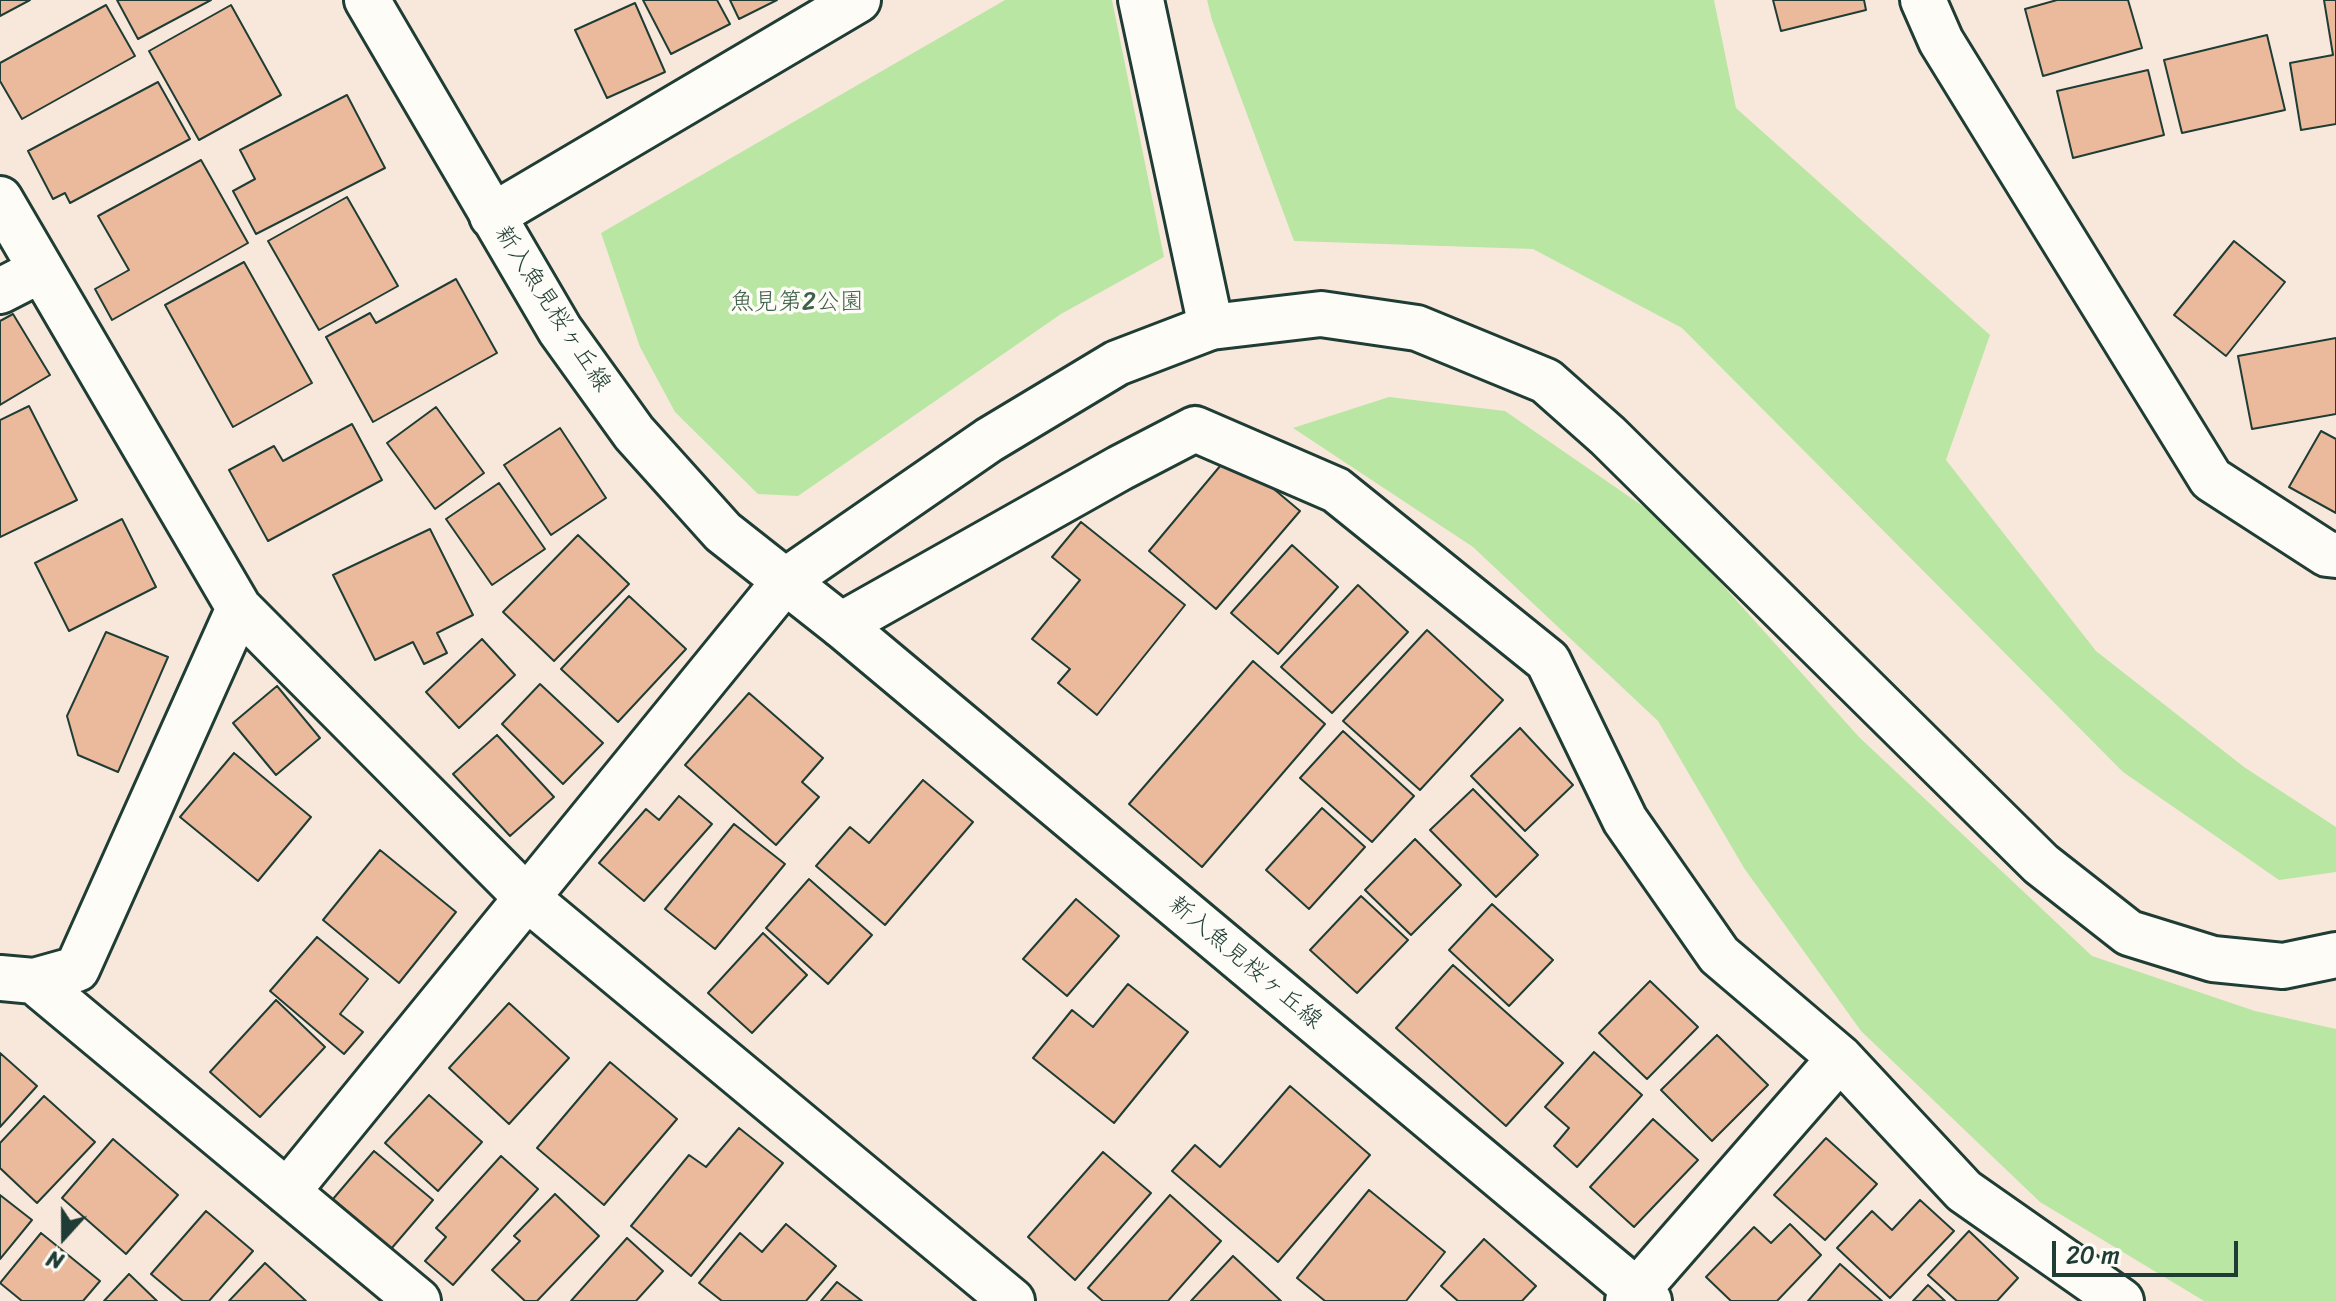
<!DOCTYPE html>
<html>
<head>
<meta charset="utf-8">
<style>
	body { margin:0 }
	#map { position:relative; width:2336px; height:1301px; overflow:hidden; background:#f8e8dc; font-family:Sriracha,sans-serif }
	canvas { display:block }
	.north { position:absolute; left:24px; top:1197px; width:80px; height:80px; -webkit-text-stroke:6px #fdfcf7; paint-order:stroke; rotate:201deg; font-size:22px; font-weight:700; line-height:32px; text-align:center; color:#1f3d34 }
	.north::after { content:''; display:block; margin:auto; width:28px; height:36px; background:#1f3d34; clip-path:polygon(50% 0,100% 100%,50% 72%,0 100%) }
	.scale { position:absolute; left:2052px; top:1241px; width:186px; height:36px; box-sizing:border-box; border:4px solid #1f3d34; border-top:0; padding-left:10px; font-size:24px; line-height:28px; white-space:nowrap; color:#1f3d34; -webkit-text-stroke:6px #fdfcf7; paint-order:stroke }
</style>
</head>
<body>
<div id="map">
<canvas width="2336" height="1301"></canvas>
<div class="north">N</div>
<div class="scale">20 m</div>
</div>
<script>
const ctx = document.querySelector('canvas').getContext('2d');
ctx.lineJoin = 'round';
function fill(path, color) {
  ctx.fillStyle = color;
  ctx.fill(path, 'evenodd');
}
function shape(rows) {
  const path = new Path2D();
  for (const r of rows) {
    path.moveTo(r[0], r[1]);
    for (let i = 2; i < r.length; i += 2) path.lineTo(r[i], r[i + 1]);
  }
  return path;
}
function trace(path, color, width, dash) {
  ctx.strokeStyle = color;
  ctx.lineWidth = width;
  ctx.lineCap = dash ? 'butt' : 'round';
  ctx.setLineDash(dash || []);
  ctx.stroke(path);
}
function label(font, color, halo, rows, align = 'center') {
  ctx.font = font + ' Sriracha,"Klee One",sans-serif';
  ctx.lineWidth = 7;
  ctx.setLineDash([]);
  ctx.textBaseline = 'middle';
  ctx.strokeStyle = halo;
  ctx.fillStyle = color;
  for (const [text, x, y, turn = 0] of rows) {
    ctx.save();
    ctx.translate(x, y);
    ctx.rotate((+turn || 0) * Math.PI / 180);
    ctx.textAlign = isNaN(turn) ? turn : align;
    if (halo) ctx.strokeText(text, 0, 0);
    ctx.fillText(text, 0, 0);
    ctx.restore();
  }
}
fill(shape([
	[1005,0,1112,0,1164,257,1061,314,798,496,758,494,675,412,640,347,601,233],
	[1207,0,1714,0,1736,108,1990,335,1946,460,2096,651,2244,767,2336,827,2336,872,2279,880,2123,772,1682,328,1533,249,1294,241,1212,20],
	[1389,397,1505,411,1666,522,1859,737,2092,956,2255,1011,2336,1029,2336,1301,2204,1301,2040,1202,1861,1031,1744,868,1658,721,1473,547,1293,428]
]), '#b9e6a3');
const building = shape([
	[0,0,30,0,0,16,0,0],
	[117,0,211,0,138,39,117,0],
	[643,0,717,0,730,24,671,54,643,0],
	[730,0,777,0,739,19,730,0],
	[1773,0,1864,0,1866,10,1781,31,1773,0],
	[2057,0,2128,0,2142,48,2043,76,2025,9,2057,0],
	[2324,0,2336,0,2336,124,2301,130,2290,63,2333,55,2324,0],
	[635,3,665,72,607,98,575,30,635,3],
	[106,5,135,56,22,119,0,81,0,63,106,5],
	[231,5,281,95,199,140,149,51,231,5],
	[2267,35,2285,110,2182,133,2164,60,2267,35],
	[2148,70,2164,135,2073,158,2057,91,2148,70],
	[158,82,190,139,70,203,65,193,53,199,28,151,158,82],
	[347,95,385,168,256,234,233,191,255,179,240,150,347,95],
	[201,160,248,243,112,320,95,289,129,270,98,216,201,160],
	[347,197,398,286,319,330,268,241,347,197],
	[2234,241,2285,282,2226,356,2174,315,2234,241],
	[244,262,312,383,233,427,165,305,244,262],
	[456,279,497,353,373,422,326,337,370,313,376,323,456,279],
	[13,314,50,375,0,405,0,321,13,314],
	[2336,338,2336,414,2252,429,2238,356,2336,338],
	[29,406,77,500,0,537,0,420,29,406],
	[436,407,484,473,435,509,387,443,436,407],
	[352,424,382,480,268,541,229,470,274,446,283,461,352,424],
	[560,428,606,498,551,535,504,465,560,428],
	[2321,431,2336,439,2336,513,2289,487,2321,431],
	[1231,453,1300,511,1216,609,1149,551,1231,453],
	[499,483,545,549,492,585,446,519,499,483],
	[122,519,156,587,69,631,35,563,122,519],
	[1081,522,1185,605,1097,715,1058,683,1070,669,1032,639,1080,580,1052,557,1081,522],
	[430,529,473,615,437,633,447,653,424,664,413,642,375,660,333,575,430,529],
	[578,535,629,584,554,661,503,612,578,535],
	[1292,545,1338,587,1278,654,1231,613,1292,545],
	[1358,585,1408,632,1332,713,1281,667,1358,585],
	[629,596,686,649,618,722,561,669,629,596],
	[1427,630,1503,700,1420,790,1343,721,1427,630],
	[106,632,168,657,118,772,78,755,67,716,106,632],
	[482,639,515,675,459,728,426,692,482,639],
	[1253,661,1325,724,1202,867,1129,804,1253,661],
	[540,684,603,743,563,784,502,724,540,684],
	[277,686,320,738,276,775,233,723,277,686],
	[749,693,823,758,802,782,819,797,776,845,685,765,749,693],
	[1520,728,1573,785,1525,831,1471,776,1520,728],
	[1343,731,1414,796,1372,842,1300,778,1343,731],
	[497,735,554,797,510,836,453,774,497,735],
	[234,753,311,817,258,881,180,817,234,753],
	[923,780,973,822,885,925,816,866,850,827,869,843,923,780],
	[1473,789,1538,855,1496,897,1430,830,1473,789],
	[679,796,712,824,644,901,599,863,646,809,659,820,679,796],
	[1322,808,1365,847,1309,909,1266,870,1322,808],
	[734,824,785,864,715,949,665,909,734,824],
	[1415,839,1461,885,1411,935,1365,890,1415,839],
	[380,850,456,912,399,983,323,920,380,850],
	[809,879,872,935,828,984,766,928,809,879],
	[1361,896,1408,940,1357,993,1310,950,1361,896],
	[1076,899,1119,936,1067,996,1023,959,1076,899],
	[1492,904,1553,960,1509,1006,1449,950,1492,904],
	[763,933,807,975,752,1033,708,993,763,933],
	[317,937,368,979,340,1014,363,1032,344,1054,270,991,317,937],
	[1453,965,1563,1063,1506,1126,1396,1028,1453,965],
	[1650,981,1698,1027,1647,1079,1599,1033,1650,981],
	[1128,984,1188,1032,1114,1123,1033,1058,1072,1010,1093,1027,1128,984],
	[276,1000,325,1047,260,1117,210,1072,276,1000],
	[509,1003,569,1058,509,1124,449,1068,509,1003],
	[1717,1035,1768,1085,1712,1141,1661,1090,1717,1035],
	[1594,1052,1642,1095,1577,1167,1554,1146,1569,1128,1545,1107,1594,1052],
	[0,1053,37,1086,0,1127,0,1053],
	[610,1062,677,1119,604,1205,537,1148,610,1062],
	[1290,1086,1370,1155,1278,1262,1172,1171,1195,1145,1220,1167,1290,1086],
	[429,1095,482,1142,438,1191,385,1143,429,1095],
	[44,1096,95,1142,37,1203,0,1168,0,1143,44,1096],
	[1653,1119,1698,1160,1634,1227,1590,1187,1653,1119],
	[739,1128,783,1163,691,1276,631,1226,689,1155,706,1167,739,1128],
	[1826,1138,1877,1184,1825,1240,1774,1195,1826,1138],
	[113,1139,178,1195,126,1254,62,1198,113,1139],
	[374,1151,433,1200,391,1249,333,1199,374,1151],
	[1103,1152,1151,1193,1075,1280,1028,1237,1103,1152],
	[501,1156,538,1189,453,1285,425,1261,446,1237,436,1228,501,1156],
	[1369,1190,1445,1252,1406,1301,1325,1301,1297,1278,1369,1190],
	[555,1194,599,1236,537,1301,525,1301,492,1270,520,1241,514,1236,555,1194],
	[0,1195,32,1220,0,1259,0,1195],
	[1170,1195,1221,1241,1168,1301,1103,1301,1088,1288,1170,1195],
	[1920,1200,1954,1231,1890,1298,1837,1248,1872,1211,1892,1230,1920,1200],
	[206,1211,253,1251,209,1301,183,1301,151,1274,206,1211],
	[786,1224,836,1266,806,1301,722,1301,699,1283,740,1233,762,1252,786,1224],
	[1790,1224,1821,1255,1777,1301,1731,1301,1706,1277,1754,1227,1771,1243,1790,1224],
	[1969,1231,2018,1278,1997,1301,1957,1301,1928,1275,1969,1231],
	[41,1233,100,1281,83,1301,22,1301,0,1283,41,1233],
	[627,1238,663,1271,636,1301,571,1301,627,1238],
	[1484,1239,1536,1286,1522,1301,1458,1301,1441,1286,1484,1239],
	[1233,1256,1281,1301,1191,1301,1233,1256],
	[265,1263,306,1301,229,1301,265,1263],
	[1840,1264,1882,1301,1808,1301,1840,1264],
	[129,1274,157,1301,104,1301,129,1274],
	[837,1282,862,1301,821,1301,837,1282],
	[1928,1285,1945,1301,1913,1301,1928,1285]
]);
fill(building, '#ebba9c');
trace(building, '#1f3d34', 2);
const street = shape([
	[1141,0,1211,327],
	[1923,0,1941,41,2211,479,2327,554,2336,555],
	[0,199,239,608,527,898,1012,1301],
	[492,216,858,0],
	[0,291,41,270],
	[841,625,1120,468,1195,429,1336,490,1548,661,1625,820,1719,955,1840,1058,1964,1191,2121,1301],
	[0,978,34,981,77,969,239,608],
	[34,981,418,1301],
	[287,1192,785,581],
	[1628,1301,1840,1058]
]);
const secondary = shape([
	[367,0,560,330,634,433,723,532,841,625,1649,1301],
	[785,581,989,440,1117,363,1211,327,1321,314,1417,328,1546,381,1608,436,2041,864,2129,933,2213,959,2283,966,2336,955]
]);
trace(street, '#1f3d34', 50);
trace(secondary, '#1f3d34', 50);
trace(street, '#fdfcf7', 44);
trace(secondary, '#fdfcf7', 44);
label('24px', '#3e5f4a', '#fdfcf7', [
	["魚見第2公園",797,303]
]);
label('24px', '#1f3d34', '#fdfcf7', [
	["新入魚見桜ヶ丘線",552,309,57],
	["新入魚見桜ヶ丘線",1245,963,40]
]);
</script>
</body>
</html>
